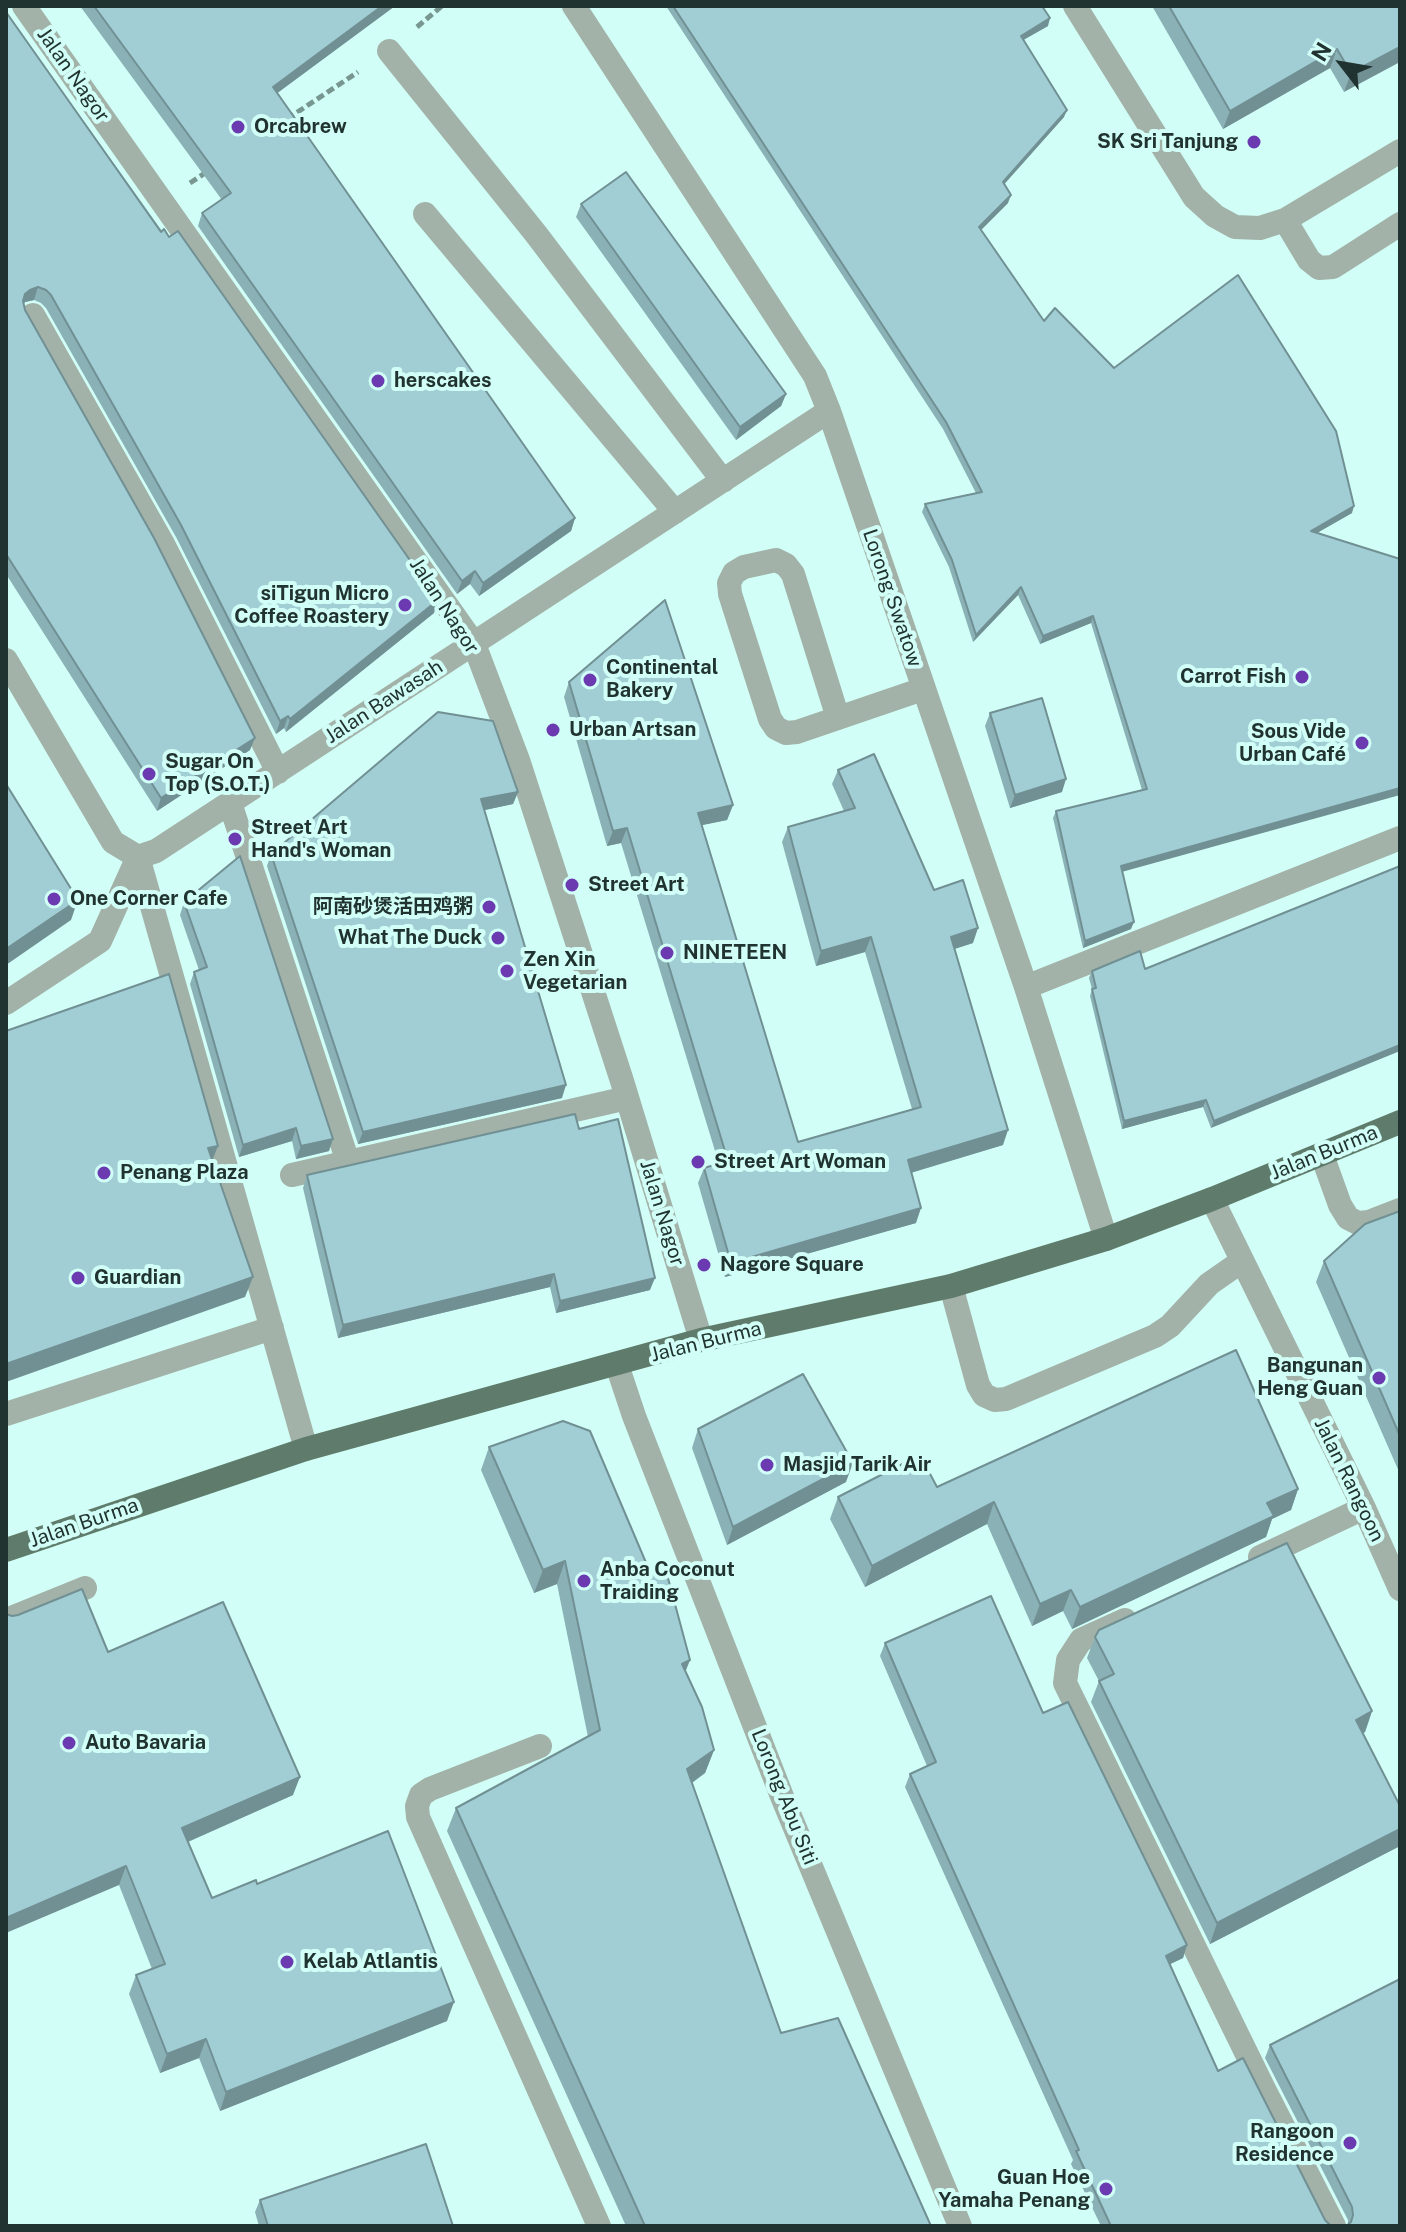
<!DOCTYPE html>
<html>
<head>
<meta charset="utf-8">
<style>
	body { margin:0 }
	#map { position:relative; width:1406px; height:2232px; overflow:hidden; background:#d1fef6; font-family:"Public Sans",sans-serif }
	canvas { display:block }
	.frame { position:absolute; inset:0; border:8px solid #213330; pointer-events:none }
	.north { position:absolute; left:1302px; top:24px; width:80px; height:80px; -webkit-text-stroke:6px #d1fef6; paint-order:stroke; rotate:301deg; font-size:22px; font-weight:700; line-height:32px; text-align:center; color:#213330 }
	.north::after { content:''; display:block; margin:auto; width:28px; height:36px; background:#213330; clip-path:polygon(50% 0,100% 100%,50% 72%,0 100%) }
</style>
</head>
<body>
<div id="map">
<canvas width="1406" height="2232"></canvas>
<div class="frame"></div>
<div class="north">N</div>
</div>
<script>
const ctx = document.querySelector('canvas').getContext('2d');
ctx.lineJoin = 'round';
function shape(rows) {
  const path = new Path2D();
  for (const r of rows) {
    path.moveTo(r[0], r[1]);
    for (let i = 2; i < r.length; i += 2) path.lineTo(r[i], r[i + 1]);
  }
  return path;
}
function trace(path, color, width, dash) {
  ctx.strokeStyle = color;
  ctx.lineWidth = width;
  ctx.lineCap = dash ? 'butt' : 'round';
  ctx.setLineDash(dash || []);
  ctx.stroke(path);
}
function fill(path, color) {
  ctx.fillStyle = color;
  ctx.fill(path, 'evenodd');
}
function label(font, color, halo, rows, align = 'center') {
  ctx.font = font + ' "Public Sans","Noto Sans SC",sans-serif';
  ctx.lineWidth = 8;
  ctx.setLineDash([]);
  ctx.textBaseline = 'middle';
  ctx.strokeStyle = halo;
  ctx.fillStyle = color;
  for (const [text, x, y, turn = 0] of rows) {
    ctx.save();
    ctx.translate(x, y);
    ctx.rotate((+turn || 0) * Math.PI / 180);
    ctx.textAlign = isNaN(turn) ? turn : align;
    if (halo) ctx.strokeText(text, 0, 0);
    ctx.fillText(text, 0, 0);
    ctx.restore();
  }
}
trace(shape([
	[417,27,442,6],
	[287,119,358,72],
	[190,183,208,171]
]), '#789791', 5, [8, 4]);
trace(shape([
	[24,6,474,644,518,760,622,1081,701,1340],
	[574,6,815,376,829,411,1026,987,1106,1239],
	[1075,6,1194,197,1215,216,1235,227,1260,228,1285,220,1400,151],
	[389,51,536,234,723,481],
	[425,214,675,512],
	[1285,220,1309,260,1319,268,1333,267,1400,224],
	[33,315,163,544,278,772],
	[6,660,113,842,138,857,156,851,829,411],
	[838,718,793,574,786,565,776,560,744,567,734,573,729,583,730,594,770,719,776,728,786,733,797,732,838,718,923,689],
	[230,803,348,1162],
	[138,857,306,1449],
	[1026,987,1400,838],
	[6,1003,100,941,138,857],
	[1322,1155,1340,1205,1348,1218,1358,1223,1369,1222,1400,1210],
	[292,1175,627,1098],
	[1212,1199,1364,1508,1400,1589],
	[951,1286,978,1385,984,1395,995,1400,1006,1399,1155,1336,1170,1326,1209,1284,1242,1261],
	[617,1365,634,1416,783,1799,960,2226],
	[6,1414,272,1328],
	[1260,1557,1364,1508],
	[6,1620,85,1588],
	[1125,1620,1081,1640,1068,1660,1065,1683,1263,2087,1334,2226],
	[540,1746,430,1789,421,1795,417,1806,418,1817,599,2226]
]), '#a2b2a8', 24);
trace(shape([
	[6,1550,306,1449,701,1340,951,1286,1106,1239,1212,1199,1400,1122]
]), '#5f7b6b', 24);
fill(shape([
	[80,6,395,6,277,93,575,518,571,531,479,596,470,584,457,594,198,226,202,213,222,200],
	[666,6,1042,6,1048,26,1023,40,1064,117,1004,184,1008,203,981,230,1044,321,1114,368,1352,513,1317,533,1122,872,1131,929,1083,948,1053,818,1056,811,1142,790,1091,623,1040,644,1018,595,973,642,949,567,922,512,925,504,976,493,943,429],
	[1152,6,1400,6,1344,92,1330,68,1223,129],
	[6,12,434,613,286,732,284,728,276,734,176,537,46,308,41,303,34,300,25,302,23,304,25,310,250,750,157,811,6,574],
	[581,204,786,394,781,406,736,440,576,217],
	[569,682,733,805,727,820,702,825,798,1142,912,1109,865,952,816,966,782,842,788,827,844,811,832,784,838,770,934,890,973,943,954,949,1003,1145,911,1173,916,1223,725,1277,698,1183,704,1168,719,1164,621,843,607,846,564,697],
	[990,713,1062,792,1010,808,985,726],
	[518,792,513,804,484,810,562,1098,358,1144,267,866,271,854],
	[1400,866,1211,1128,1203,1107,1122,1129,1090,996,1092,989,1089,978,1092,971,1145,969],
	[184,902,329,1151,296,1159,292,1141,239,1157,190,984,194,972,199,970,180,915],
	[579,1129,650,1290,556,1313,550,1287,338,1338,303,1188,307,1175],
	[1400,1211,1400,1474,1316,1282,1324,1261],
	[698,1429,846,1482,727,1545,692,1448],
	[489,1447,685,1672,714,1750,705,1773,692,1783,781,2033,931,2226,626,2226,447,1831,456,1808,588,1737,557,1584,534,1593,481,1470],
	[937,1487,1298,1489,1291,1510,1272,1519,1266,1537,1072,1629,1063,1611,1032,1626,987,1524,865,1587,830,1519,838,1497],
	[1095,1637,1372,1711,1365,1732,1363,1733,1400,1806,1400,1846,1210,1944,1091,1702,1099,1681,1087,1658],
	[885,1643,1043,1713,1187,1945,1183,1958,1170,1964,1218,2071,1325,2220,1331,2226,1101,2226,1071,2164,1073,2160,905,1787,910,1774,927,1766,880,1656],
	[108,1652,293,1795,188,1842,212,1898,257,1884,447,2021,220,2111,199,2058,160,2073,129,1994,136,1975,152,1969,119,1885],
	[1270,2045,1400,2226,1348,2224,1348,2220,1265,2058],
	[260,2200,453,2226,259,2226,255,2212]
]), '#8ab1b6');
fill(shape([
	[382,6,395,6,268,100,273,87],
	[1050,18,1048,26,1018,43,1021,36],
	[1400,47,1400,62,1344,92,1351,73],
	[1337,49,1330,68,1223,129,1230,111],
	[1067,110,1064,117,1000,189,1003,182],
	[1011,195,1008,203,977,234,979,227],
	[38,287,34,300,25,302,21,307,25,294,30,290],
	[786,394,781,406,736,440,740,427],
	[1354,506,1352,513,1308,538,1311,531],
	[575,518,571,531,479,596,483,583],
	[475,571,470,584,457,594,462,581],
	[1021,587,1018,595,973,642,976,635],
	[438,600,434,613,286,732,290,719],
	[1093,616,1091,623,1040,644,1043,636],
	[288,716,284,728,276,734,280,721],
	[255,738,250,750,157,811,161,798],
	[1066,779,1062,792,1010,808,1015,795],
	[1400,788,1400,795,1118,873,1121,866],
	[518,792,513,804,476,812,481,799],
	[733,805,727,820,693,827,698,813],
	[627,828,621,843,607,846,613,831],
	[78,900,71,920,6,965,6,949],
	[1134,922,1131,929,1083,948,1085,941],
	[978,928,973,943,945,952,951,937],
	[871,937,865,952,816,966,821,951],
	[1400,1045,1400,1051,1211,1128,1214,1121],
	[566,1085,562,1098,358,1144,363,1132],
	[1206,1100,1203,1107,1122,1129,1124,1121],
	[296,1128,292,1141,239,1157,243,1145],
	[1008,1130,1003,1145,903,1175,908,1160],
	[333,1139,329,1151,296,1159,301,1146],
	[218,1146,210,1166,208,1148],
	[921,1208,916,1223,725,1277,731,1263],
	[554,1274,550,1287,338,1338,343,1325],
	[253,1277,245,1297,6,1382,6,1364],
	[655,1278,650,1290,556,1313,560,1301],
	[853,1463,846,1482,727,1545,733,1527],
	[1298,1489,1291,1510,1272,1519,1266,1537,1072,1629,1080,1607,1267,1503],
	[994,1502,987,1524,865,1587,872,1566],
	[565,1561,557,1584,534,1593,543,1570],
	[1071,1590,1063,1611,1032,1626,1040,1604],
	[690,1660,681,1683,682,1664],
	[1372,1711,1365,1732,1348,1741,1356,1720],
	[714,1750,705,1773,679,1792,687,1769],
	[300,1777,293,1795,176,1847,182,1828],
	[1400,1829,1400,1846,1210,1944,1217,1923],
	[126,1866,119,1885,6,1933,6,1918],
	[1187,1945,1183,1958,1162,1968,1166,1956],
	[454,2002,447,2021,220,2111,226,2092],
	[206,2039,199,2058,160,2073,167,2054]
]), '#719094');
const building = shape([
	[94,6,382,6,273,87,575,518,483,583,475,571,462,581,202,213,231,193,94,6],
	[673,6,1042,6,1050,18,1021,36,1067,110,1003,182,1011,195,979,227,1044,321,1055,308,1114,368,1238,275,1336,431,1354,506,1311,531,1400,559,1400,788,1121,866,1134,922,1085,941,1056,811,1147,789,1093,616,1043,636,1021,587,976,635,952,560,925,504,982,492,946,422,673,6],
	[1169,6,1400,6,1400,47,1351,73,1337,49,1230,111,1169,6],
	[6,12,161,232,164,229,169,237,178,231,438,600,290,719,288,716,280,721,181,525,51,295,46,290,38,287,30,290,25,294,23,301,25,310,154,538,255,738,161,798,6,554,6,12],
	[626,172,786,394,740,427,581,204,626,172],
	[665,600,733,805,698,813,798,1142,921,1107,871,937,821,951,788,827,855,808,838,770,874,754,934,890,963,880,978,928,951,937,1008,1130,908,1160,921,1208,731,1263,704,1168,728,1161,627,828,613,831,569,682,665,600],
	[1042,698,1066,779,1015,795,990,713,1042,698],
	[438,712,493,721,518,792,481,799,566,1085,363,1132,271,854,438,712],
	[6,784,78,900,6,949,6,784],
	[240,856,333,1139,301,1146,296,1128,243,1145,194,972,207,967,184,902,240,856],
	[1400,866,1400,1045,1214,1121,1206,1100,1124,1121,1092,989,1096,988,1092,971,1140,951,1145,969,1400,866],
	[169,974,218,1146,208,1148,253,1277,6,1364,6,1031,169,974],
	[575,1114,579,1129,618,1119,655,1278,560,1301,554,1274,343,1325,307,1175,575,1114],
	[1400,1211,1400,1436,1324,1261,1365,1224,1400,1211],
	[1236,1350,1298,1489,1267,1503,1274,1516,1080,1607,1071,1590,1040,1604,994,1502,872,1566,838,1497,920,1455,937,1487,1236,1350],
	[803,1374,853,1463,733,1527,698,1429,803,1374],
	[563,1421,590,1431,650,1572,665,1567,690,1660,682,1664,702,1707,714,1750,687,1769,781,2033,838,2018,931,2226,645,2226,456,1808,600,1730,565,1561,543,1570,489,1447,563,1421],
	[1287,1543,1372,1711,1356,1720,1400,1806,1400,1829,1217,1923,1099,1681,1114,1674,1095,1637,1099,1630,1287,1543],
	[82,1589,108,1652,223,1602,300,1777,182,1828,212,1898,256,1880,257,1884,388,1831,454,2002,226,2092,206,2039,167,2054,136,1975,165,1964,126,1866,6,1918,6,1614,12,1616,18,1615,82,1589],
	[991,1596,1043,1713,1068,1702,1187,1945,1166,1956,1218,2071,1243,2058,1325,2220,1331,2226,1111,2226,1076,2151,1079,2150,910,1774,936,1762,885,1643,991,1596],
	[1400,1979,1400,2226,1346,2226,1351,2222,1353,2215,1352,2207,1270,2045,1400,1979],
	[426,2144,453,2226,268,2226,260,2200,426,2144]
]);
fill(building, '#a1ced4');
trace(building, '#719094', 2);
for (const [x, y, r, color] of [
	[238,127,8,"#6b39b0"],
	[1254,142,8,"#6b39b0"],
	[378,381,8,"#6b39b0"],
	[405,605,8,"#6b39b0"],
	[1302,677,8,"#6b39b0"],
	[590,680,8,"#6b39b0"],
	[553,730,8,"#6b39b0"],
	[1362,743,8,"#6b39b0"],
	[149,774,8,"#6b39b0"],
	[235,839,8,"#6b39b0"],
	[572,885,8,"#6b39b0"],
	[54,899,8,"#6b39b0"],
	[489,907,8,"#6b39b0"],
	[498,938,8,"#6b39b0"],
	[667,953,8,"#6b39b0"],
	[507,971,8,"#6b39b0"],
	[698,1162,8,"#6b39b0"],
	[104,1173,8,"#6b39b0"],
	[704,1265,8,"#6b39b0"],
	[78,1278,8,"#6b39b0"],
	[1379,1378,8,"#6b39b0"],
	[767,1465,8,"#6b39b0"],
	[584,1581,8,"#6b39b0"],
	[69,1743,8,"#6b39b0"],
	[287,1962,8,"#6b39b0"],
	[1350,2143,8,"#6b39b0"],
	[1106,2189,8,"#6b39b0"]
]) {
  const dot = new Path2D();
  dot.arc(x, y, r, 0, 2 * Math.PI);
  ctx.fillStyle = color;
  ctx.fill(dot);
  trace(dot, '#d1fef6', 3);
}
label('20px', '#213330', '#d1fef6', [
	["Jalan Nagor",73,75,55],
	["Lorong Swatow",892,598,71],
	["Jalan Nagor",444,606,57],
	["Jalan Bawasah",384,702,-33],
	["Jalan Burma",1324,1153,-22],
	["Jalan Nagor",662,1213,73],
	["Jalan Burma",706,1342,-14],
	["Jalan Rangoon",1349,1480,64],
	["Jalan Burma",84,1523,-19],
	["Lorong Abu Siti",784,1797,68]
]);
label('bold 20px', '#213330', '#d1fef6', [
	["Orcabrew",254,127],
	["SK Sri Tanjung",1238,142,"right"],
	["herscakes",394,381],
	["siTigun Micro",389,594,"right"],
	["Coffee Roastery",389,617,"right"],
	["Continental",606,668],
	["Bakery",606,691],
	["Carrot Fish",1286,677,"right"],
	["Urban Artsan",569,730],
	["Sous Vide",1346,732,"right"],
	["Urban Café",1346,755,"right"],
	["Sugar On",165,762],
	["Top (S.O.T.)",165,785],
	["Street Art",251,828],
	["Hand's Woman",251,851],
	["Street Art",588,885],
	["One Corner Cafe",70,899],
	["阿南砂煲活田鸡粥",473,907,"right"],
	["What The Duck",482,938,"right"],
	["NINETEEN",683,953],
	["Zen Xin",523,960],
	["Vegetarian",523,983],
	["Street Art Woman",714,1162],
	["Penang Plaza",120,1173],
	["Nagore Square",720,1265],
	["Guardian",94,1278],
	["Bangunan",1363,1366,"right"],
	["Heng Guan",1363,1389,"right"],
	["Masjid Tarik Air",783,1465],
	["Anba Coconut",600,1570],
	["Traiding",600,1593],
	["Auto Bavaria",85,1743],
	["Kelab Atlantis",303,1962],
	["Rangoon",1334,2132,"right"],
	["Residence",1334,2155,"right"],
	["Guan Hoe",1090,2178,"right"],
	["Yamaha Penang",1090,2201,"right"]
], 'left');
</script>
</body>
</html>
